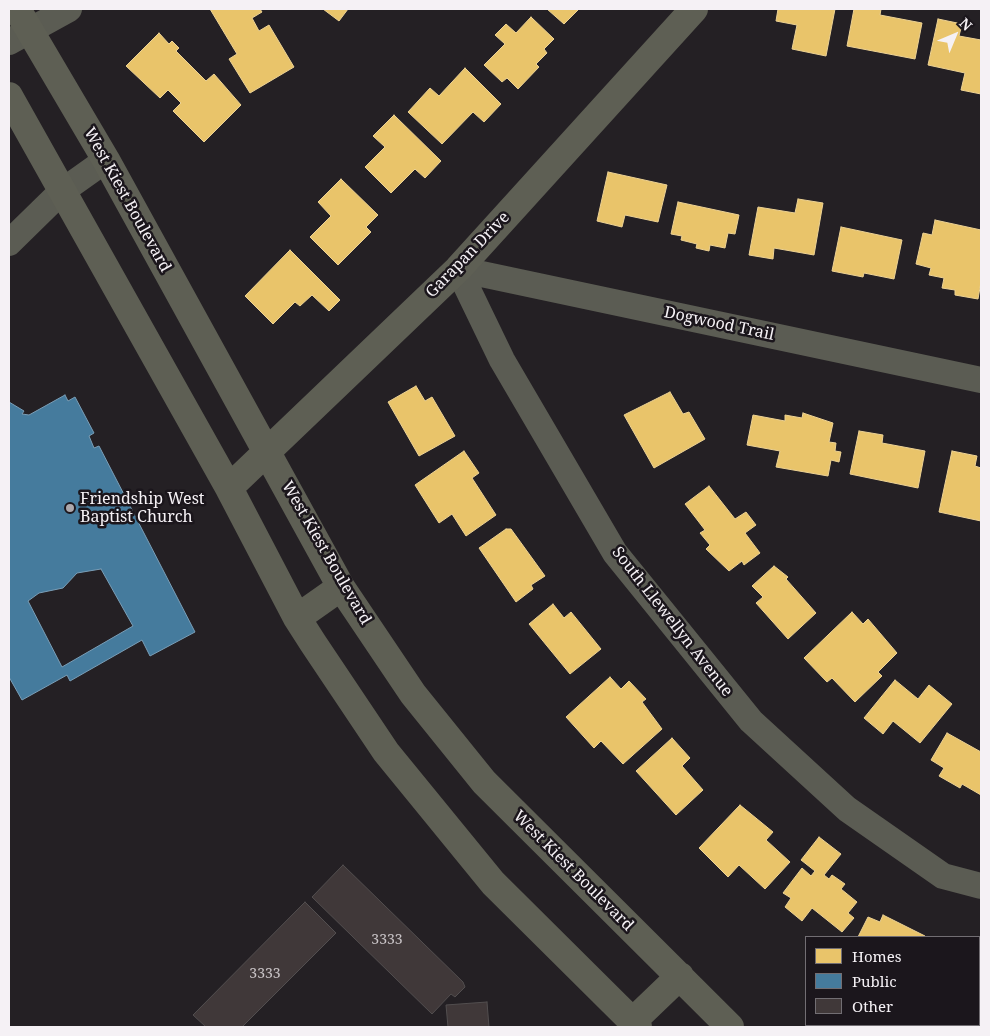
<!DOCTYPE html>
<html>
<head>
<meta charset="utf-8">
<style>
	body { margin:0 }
	#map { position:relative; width:990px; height:1036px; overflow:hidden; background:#242024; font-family:"Noto Serif",serif }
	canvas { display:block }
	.frame { position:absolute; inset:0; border:10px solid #f5f1f5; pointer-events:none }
	.legend { position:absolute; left:805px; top:936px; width:175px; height:90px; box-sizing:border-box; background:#1b161c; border:1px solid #726e73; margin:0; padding:6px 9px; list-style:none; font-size:15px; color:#f5f1f5 }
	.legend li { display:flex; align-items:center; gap:10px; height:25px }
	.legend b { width:25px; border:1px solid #726e73 }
	.north { position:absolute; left:930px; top:10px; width:50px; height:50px; -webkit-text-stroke:4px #1b161c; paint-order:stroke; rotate:45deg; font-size:14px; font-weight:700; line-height:20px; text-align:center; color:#f5f1f5 }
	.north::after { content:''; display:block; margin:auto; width:18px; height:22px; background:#f5f1f5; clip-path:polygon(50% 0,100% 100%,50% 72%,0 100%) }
</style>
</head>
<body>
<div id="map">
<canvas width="990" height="1036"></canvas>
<div class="frame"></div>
<ul class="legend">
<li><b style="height:14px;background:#e9c46a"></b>Homes</li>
<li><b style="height:14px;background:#457b9d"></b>Public</li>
<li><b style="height:14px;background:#403839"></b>Other</li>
</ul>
<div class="north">N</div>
</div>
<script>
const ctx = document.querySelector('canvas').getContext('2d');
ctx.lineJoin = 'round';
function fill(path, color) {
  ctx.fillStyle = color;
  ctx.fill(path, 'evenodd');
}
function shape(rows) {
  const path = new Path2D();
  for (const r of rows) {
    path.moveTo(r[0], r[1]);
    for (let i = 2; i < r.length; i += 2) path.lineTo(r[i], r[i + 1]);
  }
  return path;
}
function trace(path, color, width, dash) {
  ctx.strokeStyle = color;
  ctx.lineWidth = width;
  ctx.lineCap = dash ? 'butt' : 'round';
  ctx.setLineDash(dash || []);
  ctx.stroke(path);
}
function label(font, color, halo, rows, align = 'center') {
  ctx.font = font + ' "Noto Serif",serif';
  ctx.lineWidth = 5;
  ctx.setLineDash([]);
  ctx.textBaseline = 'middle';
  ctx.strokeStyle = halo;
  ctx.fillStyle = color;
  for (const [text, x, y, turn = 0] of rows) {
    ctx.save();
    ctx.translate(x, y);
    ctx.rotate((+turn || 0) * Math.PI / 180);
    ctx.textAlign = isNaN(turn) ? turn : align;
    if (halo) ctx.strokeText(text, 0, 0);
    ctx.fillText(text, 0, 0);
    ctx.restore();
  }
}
const homes = shape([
	[210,9,260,9,262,12,252,18,259,31,269,25,294,67,250,93,229,59,237,54,210,9],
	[323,9,348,9,339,21,323,9],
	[547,9,579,9,564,24,547,9],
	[778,9,835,9,826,56,792,49,797,25,776,21,778,9],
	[854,9,881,9,880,15,922,23,915,59,847,46,854,9],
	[531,17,554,39,544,49,547,53,536,64,539,67,518,89,507,78,502,82,484,65,505,44,495,35,506,24,516,33,531,17],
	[938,19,962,24,959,36,981,40,981,94,961,90,965,73,928,65,938,19],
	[159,33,169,44,172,41,179,48,176,51,206,81,214,74,241,105,204,142,173,111,181,103,168,90,160,98,126,66,159,33],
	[465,68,501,104,484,122,473,112,442,144,408,112,430,88,439,96,465,68],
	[394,115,441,161,425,178,415,169,391,193,365,167,385,147,373,136,394,115],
	[608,172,667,185,658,222,625,215,622,227,597,221,608,172],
	[341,179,378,215,366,227,371,232,338,265,310,237,331,216,318,202,341,179],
	[798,199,823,203,814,255,774,248,773,259,749,255,758,207,795,213,798,199],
	[678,202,739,215,735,234,728,233,725,248,710,245,709,251,696,248,697,244,681,240,682,236,671,234,678,202],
	[935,220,981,230,981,282,978,299,955,295,955,290,942,288,944,278,929,275,931,268,916,264,923,233,932,235,935,220],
	[841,227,902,240,894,279,864,273,863,277,832,271,841,227],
	[290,250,340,300,329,311,312,295,300,306,295,302,273,324,245,296,290,250],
	[416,386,425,401,432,397,455,436,419,456,388,402,416,386],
	[670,392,683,414,689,412,705,439,654,468,624,415,670,392],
	[803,413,833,423,829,442,836,443,835,451,841,452,839,462,831,460,828,476,776,467,780,451,747,445,753,415,785,421,785,415,802,418,803,413],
	[859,431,883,435,882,443,925,451,918,488,850,474,859,431],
	[464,451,479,473,472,478,496,515,466,536,452,514,439,523,415,485,464,451],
	[952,451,977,456,975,466,981,468,981,521,939,512,952,451],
	[709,486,735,519,746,512,756,525,745,533,760,553,744,565,742,561,729,571,706,549,710,545,700,533,705,530,685,504,709,486],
	[506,529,511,529,545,576,531,585,533,589,516,602,479,548,506,529],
	[774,566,788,577,786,579,816,613,788,639,756,603,763,597,752,586,774,566],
	[553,604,564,618,571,612,601,649,570,674,529,624,553,604],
	[852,612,863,624,868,619,897,653,878,672,882,676,855,702,832,678,827,682,804,658,852,612],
	[610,677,621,689,629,681,646,699,642,702,662,729,623,764,601,741,594,748,566,717,610,677],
	[895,680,918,699,929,685,952,704,920,743,893,721,883,734,864,718,895,680],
	[947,733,981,752,981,795,962,784,960,788,939,776,944,768,931,760,947,733],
	[672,738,690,758,682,766,703,790,676,815,636,771,672,738],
	[740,805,773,832,766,840,790,862,765,889,739,865,728,877,699,848,740,805],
	[819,837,841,854,824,875,829,879,832,875,845,884,841,889,857,902,848,913,854,918,842,932,812,908,802,921,785,907,791,898,783,893,802,868,811,876,815,871,801,860,819,837],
	[883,915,925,936,925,937,858,937,868,917,880,922,883,915],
	[979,956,981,957,981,1001,979,1000,979,956]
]);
fill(homes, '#e9c46a');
trace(homes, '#edd294', 1);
const public = shape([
	[65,395,68,401,75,397,94,433,89,436,94,448,99,446,195,632,150,656,142,640,70,681,67,675,22,700,9,677,9,402,24,411,22,414,29,415,65,395],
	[101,569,133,626,62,667,28,601,39,593,63,588,77,573,101,569]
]);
fill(public, '#457b9d');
trace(public, '#7a9eb7', 1);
const building = shape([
	[343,865,463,982,465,987,455,997,451,994,432,1014,312,897,343,865],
	[305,902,336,933,242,1027,206,1027,193,1015,305,902],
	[487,1002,489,1027,448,1027,446,1005,487,1002]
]);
fill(building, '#403839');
trace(building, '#524e4f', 1);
trace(shape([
	[9,42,69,9],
	[9,243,61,192,106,160],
	[458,269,502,360,615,553,751,721,847,809,943,876,981,886],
	[458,269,981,380]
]), '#5b5c53', 26);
trace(shape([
	[17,9,106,160,341,587,413,694,484,782,730,1027],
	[9,96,229,488,297,618,313,643,386,752,493,883,638,1027],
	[229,488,458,269,694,9],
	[297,618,341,587],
	[632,1022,680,976]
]), '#5e5f54', 28);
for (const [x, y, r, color] of [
	[70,508,5,"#aca8ac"]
]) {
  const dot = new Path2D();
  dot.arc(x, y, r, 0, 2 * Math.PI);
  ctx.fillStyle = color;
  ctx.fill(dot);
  trace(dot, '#1b161c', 2);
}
label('14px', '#c8c3c6', null, [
	["3333",387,940],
	["3333",265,974]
]);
label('16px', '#f5f1f5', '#1b161c', [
	["West Kiest Boulevard",127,200,61],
	["Garapan Drive",468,255,-46],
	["Dogwood Trail",719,324,12],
	["West Kiest Boulevard",326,553,60],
	["South Llewellyn Avenue",672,622,52],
	["West Kiest Boulevard",573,871,45]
]);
label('16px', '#f5f1f5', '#1b161c', [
	["Friendship West",80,499],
	["Baptist Church",80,517]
], 'left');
</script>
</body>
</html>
